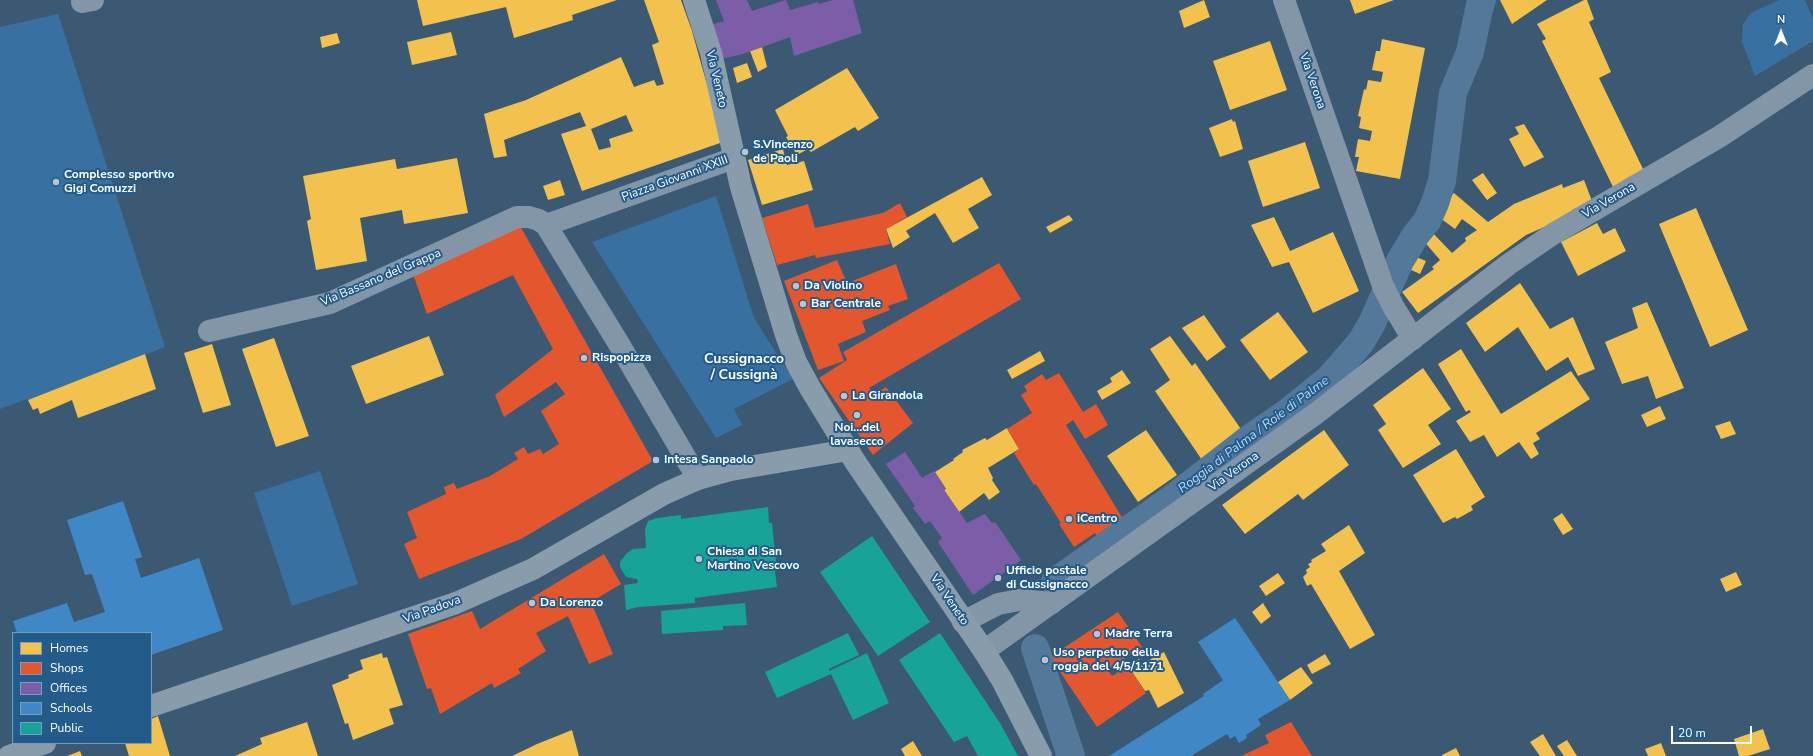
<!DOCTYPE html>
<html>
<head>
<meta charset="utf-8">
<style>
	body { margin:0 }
	#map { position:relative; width:1813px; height:756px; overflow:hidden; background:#3b5973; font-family:"Nunito Sans",sans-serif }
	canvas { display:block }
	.legend { position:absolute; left:12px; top:632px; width:140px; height:112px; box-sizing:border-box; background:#235b8b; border:1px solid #7b9db9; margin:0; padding:5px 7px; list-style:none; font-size:12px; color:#fff }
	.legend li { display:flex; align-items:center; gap:8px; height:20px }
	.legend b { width:20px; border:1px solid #7b9db9 }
	.north { position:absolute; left:1761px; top:12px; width:40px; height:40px; -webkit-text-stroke:3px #235b8b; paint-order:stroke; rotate:0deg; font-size:11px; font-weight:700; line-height:16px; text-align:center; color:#fff }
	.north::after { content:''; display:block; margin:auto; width:14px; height:18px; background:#fff; clip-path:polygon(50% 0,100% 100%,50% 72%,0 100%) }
	.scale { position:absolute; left:1671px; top:726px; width:81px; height:18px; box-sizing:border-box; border:2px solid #fff; border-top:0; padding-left:5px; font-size:12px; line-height:14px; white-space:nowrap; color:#fff; -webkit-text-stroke:3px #235b8b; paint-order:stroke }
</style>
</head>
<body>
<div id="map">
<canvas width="1813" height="756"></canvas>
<ul class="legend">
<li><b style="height:11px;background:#f2c14e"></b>Homes</li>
<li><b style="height:11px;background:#e4572e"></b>Shops</li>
<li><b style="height:11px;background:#7b5ea7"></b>Offices</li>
<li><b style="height:11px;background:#3f88c5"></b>Schools</li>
<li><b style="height:11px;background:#17a398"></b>Public</li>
</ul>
<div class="north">N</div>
<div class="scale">20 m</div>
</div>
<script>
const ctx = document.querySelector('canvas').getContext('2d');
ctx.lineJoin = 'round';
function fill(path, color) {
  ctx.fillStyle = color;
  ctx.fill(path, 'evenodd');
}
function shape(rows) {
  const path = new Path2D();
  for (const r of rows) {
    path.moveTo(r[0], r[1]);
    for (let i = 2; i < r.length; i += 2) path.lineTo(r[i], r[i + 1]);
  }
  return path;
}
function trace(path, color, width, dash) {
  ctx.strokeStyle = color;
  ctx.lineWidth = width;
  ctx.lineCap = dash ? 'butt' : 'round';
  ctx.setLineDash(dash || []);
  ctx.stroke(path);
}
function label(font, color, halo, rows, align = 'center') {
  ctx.font = font + ' "Nunito Sans",sans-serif';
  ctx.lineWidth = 4;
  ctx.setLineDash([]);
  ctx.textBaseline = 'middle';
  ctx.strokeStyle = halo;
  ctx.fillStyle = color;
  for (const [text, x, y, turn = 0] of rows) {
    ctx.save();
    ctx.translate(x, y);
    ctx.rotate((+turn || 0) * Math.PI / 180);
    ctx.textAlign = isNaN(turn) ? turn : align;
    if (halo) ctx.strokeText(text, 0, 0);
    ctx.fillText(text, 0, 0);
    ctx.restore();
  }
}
fill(shape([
	[1779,0,1805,0,1813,19,1813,41,1755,76,1742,42,1743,24,1751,13],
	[58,14,165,347,28,400,27,399,0,409,0,27],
	[716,196,754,318,793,379,734,409,742,425,716,438,592,242],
	[320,471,358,584,292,606,254,493]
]), '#3871a1');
fill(shape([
	[417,0,617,0,572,15,573,20,514,38,506,7,423,26],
	[644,0,681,0,692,31,723,142,582,191,561,134,586,126,580,112,504,140,507,156,494,158,484,114,526,100,621,57,634,87,654,80,657,86,664,84,652,45,659,42],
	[626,115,633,131,609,139,611,147,599,150,591,129],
	[1204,0,1210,17,1184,28,1179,11],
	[1350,0,1394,0,1355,14],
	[1500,0,1547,0,1512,24],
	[1584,0,1587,0,1594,19,1589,22,1611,72,1599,78,1644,171,1614,189,1542,41,1546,39,1537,24],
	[451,32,457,55,412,65,407,42],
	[337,33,340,43,322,48,320,37],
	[1382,39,1425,48,1400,179,1356,171,1359,157,1355,157,1358,139,1370,141,1372,131,1359,128,1361,117,1358,116,1364,89,1366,90,1368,80,1381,82,1383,72,1372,70,1376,51,1380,51],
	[1270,41,1287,90,1230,110,1213,61],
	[762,47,767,67,758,72,750,51],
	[747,63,752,77,737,83,733,68],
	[847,68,879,118,858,131,855,127,811,152,808,149,797,155,786,137,788,136,775,110],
	[1232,119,1233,122,1235,121,1243,149,1220,157,1209,128],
	[1524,124,1544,157,1524,167,1509,139,1519,134,1515,127],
	[1305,142,1320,188,1263,207,1248,161],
	[783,149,787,165,804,161,813,190,762,205,748,160],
	[457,158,468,213,404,224,402,210,360,218,367,261,316,270,307,221,311,219,303,176,395,159,397,169],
	[1483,173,1497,193,1487,200,1472,180],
	[982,177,992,195,968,209,979,228,953,243,935,213,906,231,910,237,893,248,886,229],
	[560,180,565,195,548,200,543,186],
	[1584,180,1592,201,1572,210,1574,214,1526,235,1418,313,1402,292,1434,269,1432,267,1440,260,1422,239,1429,229,1452,253,1466,241,1465,238,1477,230,1462,219,1455,229,1436,215,1446,200,1454,193,1488,222,1514,204,1562,184,1563,188],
	[1696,208,1748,330,1710,347,1659,224],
	[1069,215,1073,220,1050,233,1046,227],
	[1274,217,1290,251,1333,232,1359,291,1313,313,1289,262,1272,267,1251,225],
	[1597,223,1603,234,1615,228,1626,251,1578,276,1561,242],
	[1414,256,1426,261,1420,274,1409,269],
	[1520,283,1550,329,1573,317,1595,369,1578,376,1568,357,1546,371,1518,327,1485,352,1466,323],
	[1647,302,1684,388,1656,399,1648,376,1622,384,1605,342,1638,328,1632,308],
	[1278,312,1308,352,1270,380,1240,340],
	[1204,315,1226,347,1207,361,1182,328],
	[429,336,444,375,366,404,351,366],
	[1170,336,1192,366,1195,363,1243,432,1202,460,1155,391,1170,380,1150,349],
	[274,338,309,436,276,447,242,349],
	[212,344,231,405,203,413,184,353],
	[1461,349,1501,414,1571,371,1590,399,1536,433,1540,439,1533,443,1539,454,1531,459,1519,442,1497,457,1484,435,1470,442,1456,421,1471,412,1469,410,1466,412,1438,364],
	[1040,351,1045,361,1012,379,1007,370],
	[145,354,156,389,78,418,72,400,40,414,38,408,33,410,28,400],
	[1423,368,1451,409,1428,425,1441,444,1403,468,1378,430,1386,424,1373,405],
	[1122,370,1131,383,1102,400,1097,391,1112,382,1110,378],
	[1660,406,1666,419,1647,427,1641,415],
	[1730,421,1736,434,1721,439,1715,426],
	[1007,428,1019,449,988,468,993,478,992,480,1000,492,989,500,984,493,959,512,944,490,946,489,935,472,954,460,953,459,963,452,962,450,985,438,987,440],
	[1146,430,1177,475,1138,502,1107,456],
	[1324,430,1349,465,1303,500,1298,494,1245,534,1222,505],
	[1456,449,1485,497,1471,506,1473,510,1457,519,1455,517,1443,523,1413,475],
	[1562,513,1573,529,1563,535,1553,519],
	[1349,525,1365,553,1339,571,1375,635,1350,649,1311,584,1307,586,1303,577,1307,573,1306,570,1310,567,1308,564,1312,562,1311,560,1326,551,1321,544],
	[1736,572,1742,585,1726,592,1720,579],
	[1278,573,1285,583,1266,596,1259,586],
	[1263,603,1271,616,1261,624,1252,612],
	[1164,652,1184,693,1158,708,1149,690,1145,691,1128,666,1139,659,1142,664],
	[382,653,383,658,387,657,403,705,389,709,394,724,353,740,348,723,345,724,332,685,349,678,348,675,363,669,360,660],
	[1325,654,1331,664,1312,674,1307,665],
	[1301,667,1313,683,1290,700,1278,682],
	[158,716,170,756,129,756,125,743,151,743,151,719],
	[307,722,318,756,235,756,262,744,260,738],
	[1763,729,1770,749,1748,756,1739,756,1734,739],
	[572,730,579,756,512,756,537,744],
	[1543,734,1556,756,1540,756,1530,742],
	[1567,740,1577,756,1564,756,1557,746],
	[913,741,922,756,905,756,901,749],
	[1661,743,1666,756,1648,756,1645,749],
	[1456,748,1460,756,1442,756,1442,755],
	[80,751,82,756,67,756]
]), '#f2c14e');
fill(shape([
	[900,203,907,217,886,229,890,244,816,258,815,255,777,265,762,218,808,204,815,228,883,213],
	[519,224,653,461,521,539,419,579,404,544,417,538,407,512,446,494,444,487,454,483,457,489,490,476,518,459,514,453,524,447,528,454,540,449,543,454,559,444,541,411,565,394,556,382,504,417,495,395,553,349,513,275,427,314,413,274],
	[837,260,847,283,896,264,908,299,888,306,890,310,862,321,866,332,838,344,844,361,818,370,784,281],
	[999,263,1021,299,869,388,875,394,886,387,913,423,873,455,819,378,847,360,843,352],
	[1059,373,1083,412,1096,404,1108,425,1085,439,1073,420,1066,425,1123,519,1097,536,1095,533,1074,547,1059,524,1061,523,1036,484,1034,485,1014,453,1019,449,1007,429,1032,413,1021,395,1027,391,1024,386,1042,374,1046,380],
	[604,554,621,584,591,602,613,654,589,664,568,616,536,633,546,651,518,669,521,673,494,688,492,683,440,714,431,688,427,689,408,634,472,611,480,629],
	[1118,612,1142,647,1108,670,1112,676,1128,666,1146,693,1097,727,1050,657],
	[1291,722,1312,756,1241,756,1269,743,1265,735]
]), '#e4572e');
fill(shape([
	[716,0,747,0,752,11,786,0,790,10,818,2,819,4,833,0,853,0,862,33,794,56,790,37,743,54,720,59,710,25,724,21],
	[905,452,922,478,934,471,946,489,944,490,967,523,985,514,992,523,995,522,1021,560,973,595,938,542,942,538,930,521,925,524,913,508,915,506,886,464]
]), '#7b5ea7');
fill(shape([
	[123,501,142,557,135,559,141,578,199,558,223,630,151,655,151,633,17,633,13,621,67,603,74,622,105,612,92,574,85,575,67,520],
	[1235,618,1290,700,1258,719,1261,725,1246,735,1247,738,1239,743,1235,736,1230,739,1227,734,1191,756,1109,756,1204,696,1203,694,1223,680,1198,642]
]), '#3f88c5');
fill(shape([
	[768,507,769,523,772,523,777,571,775,571,777,587,695,598,695,603,639,607,626,610,624,585,638,583,637,579,626,577,620,567,620,562,627,553,633,549,646,548,645,529,648,521,657,518,681,515,681,519],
	[872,536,930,622,878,656,820,572],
	[745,603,747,625,723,626,723,630,662,634,661,611],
	[848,633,859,655,829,669,829,671,867,653,889,703,853,720,831,674,777,698,765,672],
	[940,633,1000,723,1018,756,978,756,967,736,954,742,899,660]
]), '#17a398');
trace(shape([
	[1055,582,1170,500,1250,438,1288,412,1329,379,1361,342,1372,323,1400,261,1415,236,1427,221,1435,203,1442,181,1453,93,1470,52,1479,9,1482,0],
	[1035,648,1071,756]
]), '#537899', 28);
trace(shape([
	[1284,0,1383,286,1393,306,1413,339],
	[82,2,93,0],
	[209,331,330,303,517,217,529,217,539,220,546,225],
	[698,479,619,344,546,225,734,158],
	[963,622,998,604,1019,600,1052,603],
	[984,651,1314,415,1509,264,1553,234,1719,137,1813,75]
]), '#8296a8', 22);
trace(shape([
	[694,0,711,53,741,187,786,335,796,362,810,388,856,463,984,651,1002,680,1041,756],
	[151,706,456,603,533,569,664,494,698,479,731,470,848,450],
	[9,756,45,743]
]), '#899cac', 22);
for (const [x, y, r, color] of [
	[745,152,4,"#bac5ce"],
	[56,182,4,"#bac5ce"],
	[796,286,4,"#bac5ce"],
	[803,304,4,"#bac5ce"],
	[584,358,4,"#bac5ce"],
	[844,396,4,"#bac5ce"],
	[857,415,4,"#bac5ce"],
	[656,460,4,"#bac5ce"],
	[1069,519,4,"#bac5ce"],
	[699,559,4,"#bac5ce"],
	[998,578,4,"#bac5ce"],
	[532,603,4,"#bac5ce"],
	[1097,634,4,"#bac5ce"],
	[1045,660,4,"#bac5ce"]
]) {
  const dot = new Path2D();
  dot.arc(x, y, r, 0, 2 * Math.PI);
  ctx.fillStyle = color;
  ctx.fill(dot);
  trace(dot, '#235b8b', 1.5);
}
label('12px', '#fff', '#235b8b', [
	["Via Veneto",716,79,77],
	["Via Verona",1312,81,71],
	["Piazza Giovanni XXIII",675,179,-20],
	["Via Verona",1609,201,-30],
	["Via Bassano del Grappa",381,278,-23],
	["Via Verona",1234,472,-36],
	["Via Veneto",949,600,56],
	["Via Padova",432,610,-20]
]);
label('bold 12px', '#fff', '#235b8b', [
	["S.Vincenzo",753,145],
	["de Paoli",753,159],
	["Complesso sportivo",64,175],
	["Gigi Comuzzi",64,189],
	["Da Violino",804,286],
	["Bar Centrale",811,304],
	["Rispopizza",592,358],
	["La Girandola",852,396],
	["Noi...del",857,428,"center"],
	["lavasecco",857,442,"center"],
	["Intesa Sanpaolo",664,460],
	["iCentro",1077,519],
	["Chiesa di San",707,552],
	["Martino Vescovo",707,566],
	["Ufficio postale",1006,571],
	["di Cussignacco",1006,585],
	["Da Lorenzo",540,603],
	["Madre Terra",1105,634],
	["Uso perpetuo della",1053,653],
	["roggia del 4/5/1171",1053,667]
], 'left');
label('italic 13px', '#bddaf2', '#235b8b', [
	["Roggia di Palma / Roie di Palme",1254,435,-37]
]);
label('bold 14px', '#fff', '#235b8b', [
	["Cussignacco",744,360],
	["/ Cussignà",744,376]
]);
</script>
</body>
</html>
